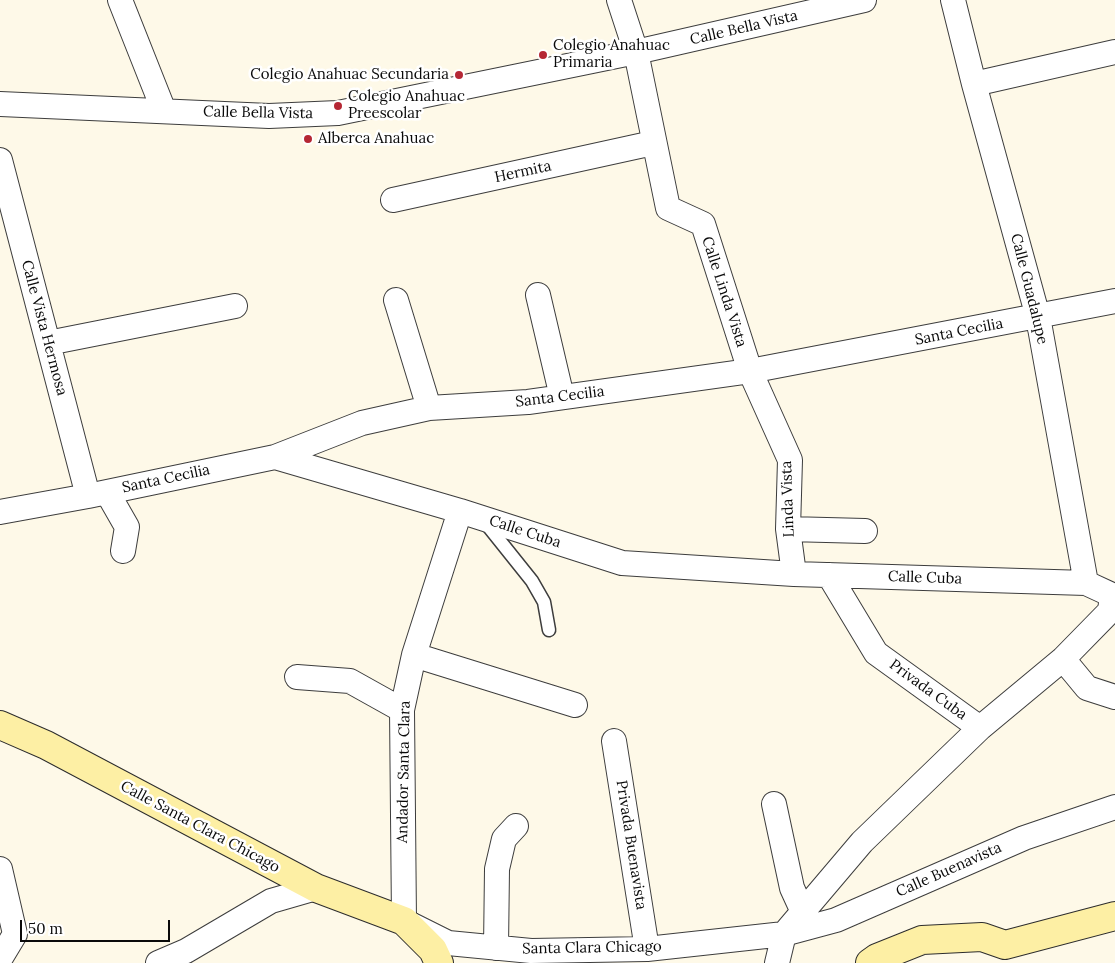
<!DOCTYPE html>
<html>
<head>
<meta charset="utf-8">
<style>
	body { margin:0 }
	#map { position:relative; width:1115px; height:963px; overflow:hidden; background:#fef9e8; font-family:Lora,serif }
	canvas { display:block }
	.scale { position:absolute; left:20px; top:920px; width:150px; height:22px; box-sizing:border-box; border:2px solid #0a0a0a; border-top:0; padding-left:6px; font-size:15px; line-height:18px; white-space:nowrap; color:#0a0a0a; -webkit-text-stroke:4px #fff; paint-order:stroke }
</style>
</head>
<body>
<div id="map">
<canvas width="1115" height="963"></canvas>
<div class="scale">50 m</div>
</div>
<script>
const ctx = document.querySelector('canvas').getContext('2d');
ctx.lineJoin = 'round';
function shape(rows) {
  const path = new Path2D();
  for (const r of rows) {
    path.moveTo(r[0], r[1]);
    for (let i = 2; i < r.length; i += 2) path.lineTo(r[i], r[i + 1]);
  }
  return path;
}
function trace(path, color, width, dash) {
  ctx.strokeStyle = color;
  ctx.lineWidth = width;
  ctx.lineCap = dash ? 'butt' : 'round';
  ctx.setLineDash(dash || []);
  ctx.stroke(path);
}
function label(font, color, halo, rows, align = 'center') {
  ctx.font = font + ' Lora,serif';
  ctx.lineWidth = 5;
  ctx.setLineDash([]);
  ctx.textBaseline = 'middle';
  ctx.strokeStyle = halo;
  ctx.fillStyle = color;
  for (const [text, x, y, turn = 0] of rows) {
    ctx.save();
    ctx.translate(x, y);
    ctx.rotate((+turn || 0) * Math.PI / 180);
    ctx.textAlign = isNaN(turn) ? turn : align;
    if (halo) ctx.strokeText(text, 0, 0);
    ctx.fillText(text, 0, 0);
    ctx.restore();
  }
}
const lane = shape([
	[484,521,532,581,544,602,549,630]
]);
const street = shape([
	[120,0,164,111],
	[619,0,636,52,668,208,703,224,750,371,790,460,788,529,794,574],
	[953,0,974,84,1038,317,1086,583],
	[974,84,1115,52],
	[0,104,269,116,338,113,636,52,864,0],
	[0,160,88,496],
	[393,200,653,143],
	[538,295,562,397],
	[396,300,429,408],
	[48,343,235,306],
	[275,457,460,511,622,563,794,574,1086,583,1112,595,1110,611,1063,659,980,728,862,842,784,934,777,963],
	[107,492,127,527,123,551],
	[460,511,414,655,402,710,404,921,448,943,531,951,647,949,784,934,836,920,1024,838,1115,807],
	[0,512,88,496,275,457,362,423,429,408,528,402,750,371,1115,301],
	[788,529,865,531],
	[829,575,876,653,980,728],
	[414,655,575,705],
	[1063,659,1087,688,1115,697],
	[297,677,350,681,402,710],
	[614,741,647,949],
	[774,804,792,888,803,912],
	[0,869,15,934,0,959],
	[496,948,497,869,504,839,516,826],
	[158,963,186,951,271,901,316,888]
]);
const secondary = shape([
	[0,725,46,745,316,888,404,921,433,950,439,963],
	[870,963,877,958,922,940,982,937,1005,945,1115,916]
]);
trace(lane, '#3d3d3d', 15);
trace(street, '#3d3d3d', 26);
trace(secondary, '#2c2c2c', 30);
trace(lane, '#fff', 12);
trace(street, '#fff', 24);
trace(secondary, '#fdefa4', 28);
for (const [x, y, r, color] of [
	[543,55,5,"#b52734"],
	[459,75,5,"#b52734"],
	[338,106,5,"#b52734"],
	[308,139,5,"#b52734"]
]) {
  const dot = new Path2D();
  dot.arc(x, y, r, 0, 2 * Math.PI);
  ctx.fillStyle = color;
  ctx.fill(dot);
  trace(dot, '#fff', 2);
}
label('15px', '#0a0a0a', '#fff', [
	["Calle Bella Vista",744,28,-13],
	["Calle Bella Vista",258,113,1],
	["Hermita",523,172,-12],
	["Calle Guadalupe",1029,289,76],
	["Calle Linda Vista",724,292,72],
	["Calle Vista Hermosa",44,328,75],
	["Santa Cecilia",959,332,-11],
	["Santa Cecilia",560,397,-7],
	["Santa Cecilia",166,479,-12],
	["Linda Vista",788,499,-92],
	["Calle Cuba",525,532,18],
	["Calle Cuba",925,578,2],
	["Privada Cuba",928,690,36],
	["Andador Santa Clara",404,772,-89],
	["Calle Santa Clara Chicago",200,827,28],
	["Privada Buenavista",631,845,81],
	["Calle Buenavista",949,870,-24],
	["Santa Clara Chicago",592,948,-1]
]);
label('15px', '#0a0a0a', '#fff', [
	["Colegio Anahuac",553,46],
	["Primaria",553,63],
	["Colegio Anahuac Secundaria",449,75,"right"],
	["Colegio Anahuac",348,97],
	["Preescolar",348,114],
	["Alberca Anahuac",318,139]
], 'left');
</script>
</body>
</html>
